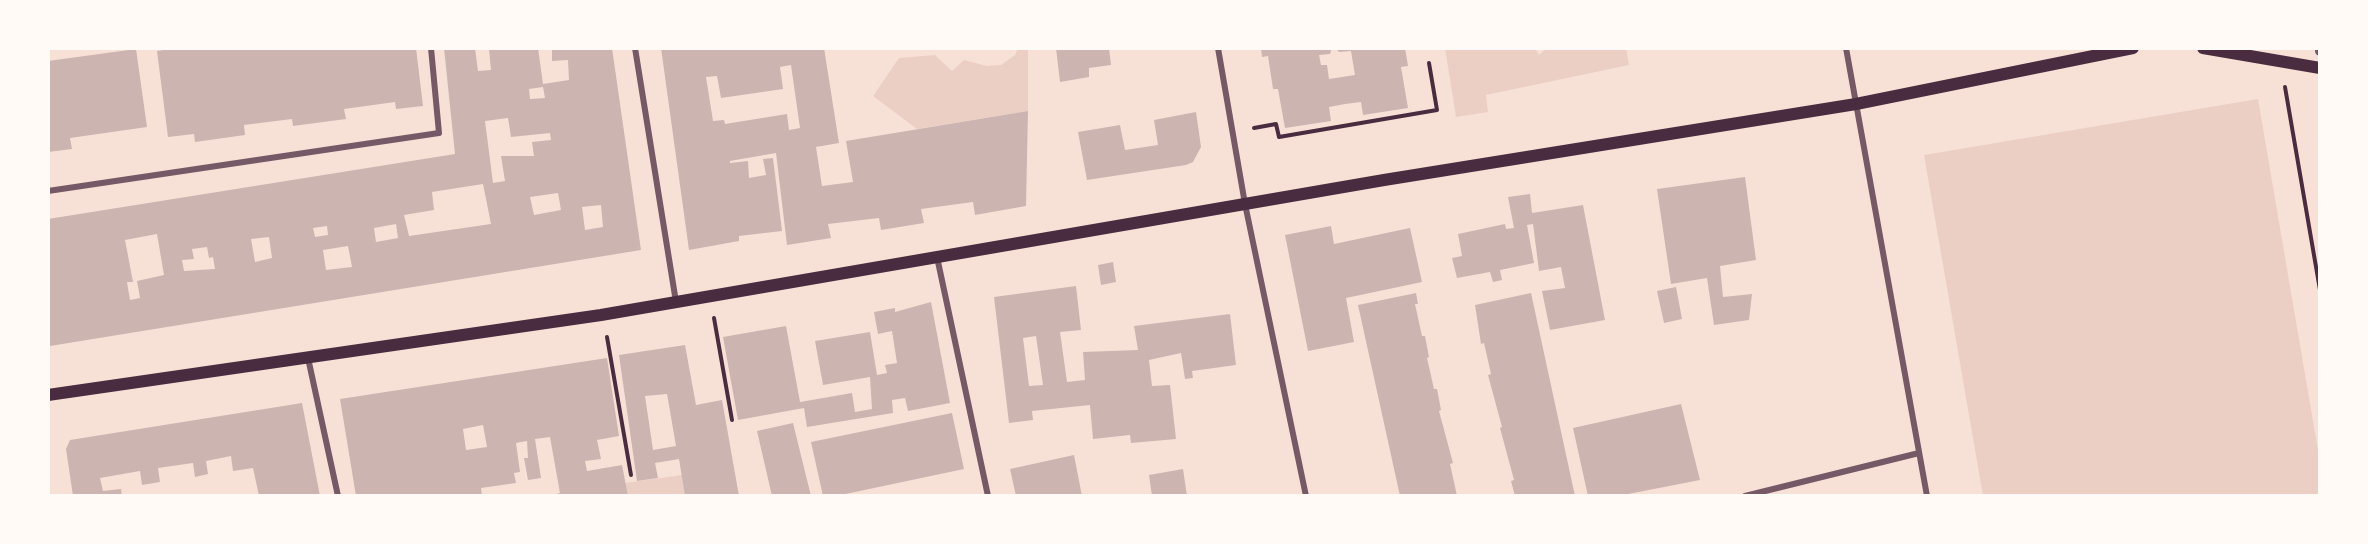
<!DOCTYPE html>
<html>
<head>
<meta charset="utf-8">
<style>
	body { margin:0 }
	#map { position:relative; width:2368px; height:544px; overflow:hidden; background:#f7e1d7; font-family:"IBM Plex Sans",sans-serif }
	canvas { display:block }
	.frame { position:absolute; inset:0; border:50px solid #fffaf5; pointer-events:none }
</style>
</head>
<body>
<div id="map">
<canvas width="2368" height="544"></canvas>
<div class="frame"></div>
</div>
<script>
const ctx = document.querySelector('canvas').getContext('2d');
ctx.lineJoin = 'round';
function fill(path, color) {
  ctx.fillStyle = color;
  ctx.fill(path, 'evenodd');
}
function shape(rows) {
  const path = new Path2D();
  for (const r of rows) {
    path.moveTo(r[0], r[1]);
    for (let i = 2; i < r.length; i += 2) path.lineTo(r[i], r[i + 1]);
  }
  return path;
}
function trace(path, color, width, dash) {
  ctx.strokeStyle = color;
  ctx.lineWidth = width;
  ctx.lineCap = dash ? 'butt' : 'round';
  ctx.setLineDash(dash || []);
  ctx.stroke(path);
}
fill(shape([
	[1018,48,1028,48,1028,111,917,129,873,96,899,58,935,55,952,71,964,60,987,66,1001,65,1015,55],
	[1445,48,1535,48,1539,55,1547,48,1626,48,1629,65,1486,95,1488,112,1456,117],
	[2258,99,2320,462,2320,496,1983,496,1924,155],
	[682,475,685,496,628,496,625,483]
]), '#ebcfc5');
fill(shape([
	[178,48,416,48,423,106,396,109,395,102,344,109,346,119,293,126,292,119,244,125,245,135,195,142,194,134,168,137,157,51],
	[444,48,475,48,478,71,491,70,489,49,538,48,543,84,569,80,568,60,552,61,552,48,612,48,641,250,50,346,48,219,455,154],
	[543,87,545,98,530,99,529,89],
	[508,118,511,137,550,133,551,140,532,142,534,156,501,156,505,181,493,183,485,121],
	[483,184,491,224,409,236,404,215,434,210,432,192],
	[558,193,561,210,534,215,530,197],
	[601,205,603,227,585,230,582,207],
	[396,224,398,238,376,242,374,228],
	[327,226,328,235,315,237,313,228],
	[157,234,164,275,137,281,140,298,130,300,127,282,133,282,125,240],
	[269,237,272,258,255,262,251,239],
	[348,246,352,267,326,270,323,250],
	[207,247,209,258,213,257,215,269,184,271,182,260,194,259,192,249],
	[661,48,824,48,839,143,816,147,822,186,853,182,846,141,1028,111,1026,206,975,215,973,202,921,209,924,223,881,230,879,218,828,224,831,238,787,245,776,153,730,161,730,163,748,161,749,178,766,175,763,159,773,158,782,231,739,236,739,241,689,250],
	[791,65,800,128,789,130,787,114,725,124,724,120,713,121,706,77,717,76,721,98,783,89,780,67],
	[1056,48,1109,48,1111,65,1089,68,1089,77,1060,82],
	[1261,48,1332,48,1330,54,1319,55,1321,65,1327,65,1329,79,1355,75,1351,51,1339,52,1336,48,1405,48,1408,66,1401,67,1408,108,1363,115,1361,102,1345,104,1329,107,1331,121,1285,128,1278,89,1273,89,1268,56,1262,57],
	[136,49,147,127,70,138,72,149,48,152,48,61],
	[1196,112,1201,147,1193,162,1186,165,1087,180,1078,132,1120,125,1125,150,1158,145,1154,120],
	[1745,177,1756,260,1720,266,1723,297,1752,294,1749,320,1714,325,1707,278,1671,284,1657,189],
	[1530,194,1532,213,1583,205,1605,320,1550,330,1542,291,1565,288,1561,267,1539,271,1533,224,1527,225,1534,263,1500,270,1502,280,1493,282,1490,272,1457,278,1452,258,1462,256,1458,234,1505,224,1506,229,1514,228,1508,197],
	[1331,226,1334,244,1410,228,1422,282,1346,298,1354,342,1308,351,1285,235],
	[1113,262,1116,282,1101,285,1098,265],
	[1076,286,1081,330,1060,332,1067,382,1085,380,1083,352,1138,350,1134,326,1230,314,1236,365,1192,371,1193,378,1185,379,1181,353,1149,360,1152,386,1170,385,1176,439,1131,443,1130,435,1093,439,1090,405,1032,411,1033,420,1009,423,994,297],
	[1036,336,1043,385,1029,386,1023,338],
	[1676,287,1682,319,1664,323,1657,291],
	[1416,293,1418,304,1415,304,1422,336,1425,336,1429,357,1427,358,1434,389,1437,389,1441,410,1439,411,1453,463,1450,464,1457,496,1400,496,1358,305],
	[1531,293,1575,496,1515,496,1511,481,1514,480,1500,428,1502,427,1488,375,1491,374,1484,343,1481,344,1475,305],
	[931,302,950,403,908,411,905,398,892,400,893,413,807,427,804,408,738,420,723,337,786,326,800,402,852,393,855,412,872,409,870,377,823,385,815,341,870,332,877,375,887,373,885,365,897,363,892,331,878,334,874,312,895,308,895,312],
	[685,345,696,405,722,400,739,496,685,496,679,459,655,463,658,478,637,481,619,355],
	[667,394,676,446,653,450,645,396],
	[607,358,619,436,597,440,601,459,585,461,587,471,622,465,628,496,549,496,560,493,550,437,535,439,541,478,528,480,524,458,528,458,527,441,516,443,520,472,514,473,516,483,481,488,482,496,356,496,340,399],
	[483,425,487,447,466,450,463,429],
	[302,403,320,496,259,496,253,468,233,471,231,456,206,461,208,474,195,477,193,463,158,468,160,482,142,485,140,471,100,478,103,491,121,489,122,496,73,496,66,449,70,440],
	[1681,404,1700,480,1618,496,1588,496,1573,428],
	[952,413,964,469,836,496,823,496,811,442],
	[793,423,811,496,772,496,757,431],
	[1074,455,1082,496,1016,496,1010,469],
	[1183,469,1187,496,1152,496,1149,475]
]), '#ccb4b1');
trace(shape([
	[2285,87,2320,290],
	[1254,128,1276,124,1279,137,1437,110,1429,63],
	[714,318,732,420],
	[607,337,631,475]
]), '#4a2c40', 4);
trace(shape([
	[635,48,676,302],
	[1218,48,1245,204,1306,496],
	[1846,48,1927,496],
	[48,191,439,133,431,48],
	[937,257,988,496],
	[308,358,338,496],
	[1745,496,1919,453]
]), '#755966', 6);
trace(shape([
	[2320,48,2320,51]
]), '#755966', 10);
trace(shape([
	[2203,48,2320,68],
	[48,395,601,315,1384,180,1856,104,2133,48]
]), '#4a2c40', 12);
</script>
</body>
</html>
